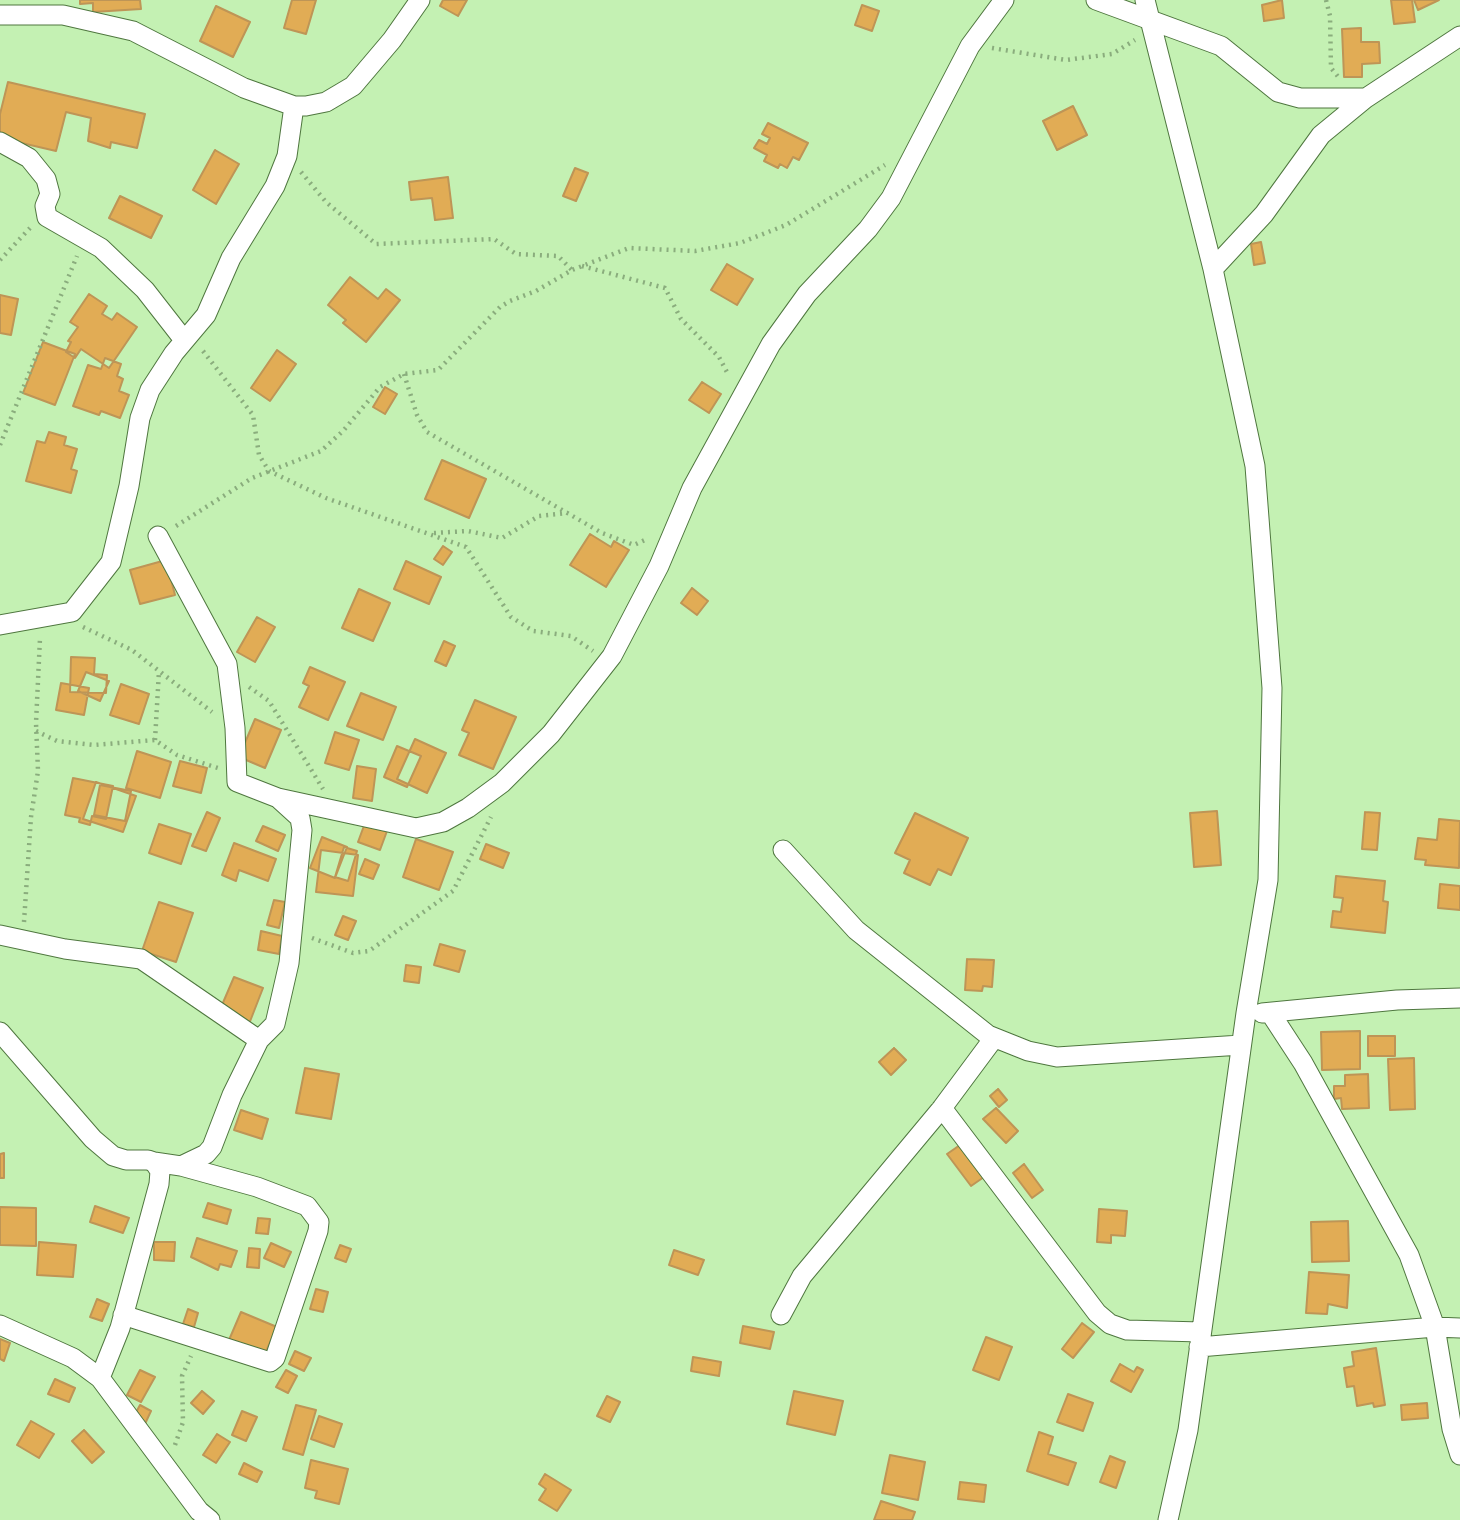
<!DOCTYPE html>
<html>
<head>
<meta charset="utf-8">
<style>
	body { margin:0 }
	canvas { display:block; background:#c4f1b3 }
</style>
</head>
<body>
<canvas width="1460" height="1520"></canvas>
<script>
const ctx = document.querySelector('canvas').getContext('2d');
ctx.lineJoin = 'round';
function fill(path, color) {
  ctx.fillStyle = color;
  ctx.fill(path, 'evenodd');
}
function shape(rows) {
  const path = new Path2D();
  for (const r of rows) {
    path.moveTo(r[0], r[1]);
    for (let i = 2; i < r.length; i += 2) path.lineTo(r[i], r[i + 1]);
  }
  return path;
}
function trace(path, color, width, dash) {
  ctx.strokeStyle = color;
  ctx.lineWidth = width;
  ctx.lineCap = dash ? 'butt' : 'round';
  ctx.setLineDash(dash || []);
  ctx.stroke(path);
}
const building = shape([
	[80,0,140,0,141,9,93,12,93,3,80,4,80,0],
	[292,0,316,0,306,34,284,28,292,0],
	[443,0,467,0,458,16,440,6,443,0],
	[1282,0,1284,18,1264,21,1262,5,1282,0],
	[1391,0,1412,0,1415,22,1394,24,1391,0],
	[1414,0,1439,0,1418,10,1414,0],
	[862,5,879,11,872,31,855,25,862,5],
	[216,6,250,22,233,57,200,41,216,6],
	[1361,28,1361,42,1379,42,1380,63,1362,64,1362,77,1344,77,1342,29,1361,28],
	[8,82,145,114,137,148,111,142,110,148,88,141,91,118,66,112,56,151,0,138,0,114,8,82],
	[1073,106,1087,135,1057,150,1043,121,1073,106],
	[768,123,808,143,799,160,793,157,787,168,780,164,778,168,764,161,767,155,754,148,759,140,767,144,770,138,762,134,768,123],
	[215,150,239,164,216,204,193,190,215,150],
	[575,168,588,173,576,201,563,196,575,168],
	[448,177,453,218,435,220,432,198,411,200,409,182,448,177],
	[120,196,162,216,151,238,109,218,120,196],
	[1261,242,1265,263,1254,265,1251,244,1261,242],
	[727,264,753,279,737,305,711,290,727,264],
	[350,277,378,299,386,289,400,300,366,342,343,323,346,320,328,305,350,277],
	[89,294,107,306,102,314,112,320,117,313,137,327,109,368,81,349,75,358,66,352,71,342,68,341,78,327,70,322,89,294],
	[0,295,18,299,11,335,0,333,0,295],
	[43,342,75,354,55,405,23,393,43,342],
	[277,350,296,364,270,401,251,388,277,350],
	[105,358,121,364,117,376,123,379,119,391,129,395,120,418,101,411,99,415,73,406,88,365,101,369,105,358],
	[702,382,721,394,709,413,689,400,702,382],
	[385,387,397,394,385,414,373,407,385,387],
	[49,432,66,437,64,445,77,449,71,469,77,471,71,493,26,481,37,441,45,443,49,432],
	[442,460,486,479,469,518,425,499,442,460],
	[590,534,611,547,614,541,629,550,606,587,570,565,590,534],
	[443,546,452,552,443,565,434,559,443,546],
	[166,560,175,595,140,604,130,570,166,560],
	[406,561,441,577,429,604,394,589,406,561],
	[692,588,708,601,697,615,681,603,692,588],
	[359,589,390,603,373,641,342,628,359,589],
	[257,617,275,627,255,662,237,652,257,617],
	[444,641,455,646,446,666,435,661,444,641],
	[71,657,95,658,94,674,107,675,106,693,70,692,71,657],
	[310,667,345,682,328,720,299,707,309,686,303,683,310,667],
	[86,672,109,681,100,701,78,691,86,672],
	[61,683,89,688,84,715,56,710,61,683],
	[121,684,149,694,139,724,110,715,121,684],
	[361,693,396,707,383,740,347,726,361,693],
	[475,700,516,717,493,769,459,755,469,733,462,730,475,700],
	[255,719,281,730,265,768,239,757,255,719],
	[335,732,359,740,349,770,325,763,335,732],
	[415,739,446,753,427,793,397,779,415,739],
	[397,746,421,756,407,787,384,777,397,746],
	[137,751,171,762,160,798,126,788,137,751],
	[180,761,207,768,201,793,173,786,180,761],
	[357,766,376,769,372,801,353,798,357,766],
	[73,778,113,786,106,819,92,816,90,825,79,822,80,818,65,815,73,778],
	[96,782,136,796,123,832,83,819,96,782],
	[100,785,131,791,125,821,94,815,100,785],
	[1217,811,1221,865,1194,867,1190,813,1217,811],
	[207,812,220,818,206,851,192,846,207,812],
	[1365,812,1380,813,1377,850,1362,849,1365,812],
	[915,813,968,838,951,875,938,869,930,885,904,873,910,860,895,853,915,813],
	[1439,819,1460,821,1459,868,1425,865,1426,860,1415,859,1418,838,1437,840,1439,819],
	[365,823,387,831,380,850,358,842,365,823],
	[159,824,191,834,181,864,149,853,159,824],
	[263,826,285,835,278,851,256,841,263,826],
	[322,837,347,847,335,878,310,868,322,837],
	[416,839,453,852,439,890,403,877,416,839],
	[234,843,276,859,268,881,239,870,236,881,222,875,234,843],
	[486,844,509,853,503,868,480,859,486,844],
	[344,847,357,851,348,881,335,877,344,847],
	[321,850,358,855,353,896,316,892,321,850],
	[365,859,379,865,373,879,359,874,365,859],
	[1336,876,1385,881,1383,901,1388,902,1385,933,1331,927,1333,911,1341,912,1343,898,1334,897,1336,876],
	[1440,884,1460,886,1460,910,1438,908,1440,884],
	[274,900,285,902,279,928,267,925,274,900],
	[159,902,193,913,176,962,142,951,159,902],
	[343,916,356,921,348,940,335,935,343,916],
	[261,931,282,936,279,954,258,950,261,931],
	[440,944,465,951,459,972,434,965,440,944],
	[967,959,994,960,992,987,983,986,982,991,965,990,967,959],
	[406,965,421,967,419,983,404,981,406,965],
	[234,977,263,988,249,1024,219,1012,234,977],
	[1360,1031,1360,1069,1322,1070,1321,1032,1360,1031],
	[1368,1036,1395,1036,1395,1056,1368,1056,1368,1036],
	[894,1048,906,1060,891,1075,879,1062,894,1048],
	[1414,1058,1415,1109,1390,1110,1388,1059,1414,1058],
	[305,1068,339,1074,331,1119,296,1113,305,1068],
	[1368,1074,1369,1108,1342,1109,1341,1098,1334,1099,1334,1086,1345,1086,1345,1075,1368,1074],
	[998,1089,1007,1100,999,1107,990,1096,998,1089],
	[996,1108,1018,1131,1006,1143,983,1119,996,1108],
	[241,1110,268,1119,262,1139,234,1130,241,1110],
	[960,1145,984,1177,971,1186,947,1154,960,1145],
	[4,1153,4,1178,0,1178,0,1154,4,1153],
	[1024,1164,1043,1190,1032,1198,1013,1173,1024,1164],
	[208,1203,231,1210,227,1224,203,1217,208,1203],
	[95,1206,129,1218,123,1233,90,1222,95,1206],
	[0,1207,36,1208,36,1246,0,1245,0,1207],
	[1099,1209,1127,1211,1125,1236,1111,1235,1111,1243,1097,1242,1099,1209],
	[258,1218,270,1219,268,1234,256,1233,258,1218],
	[1348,1221,1349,1261,1312,1262,1311,1222,1348,1221],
	[197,1238,237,1251,231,1267,220,1264,218,1270,191,1257,197,1238],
	[39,1242,76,1245,73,1277,37,1275,39,1242],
	[154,1242,175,1242,174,1261,154,1260,154,1242],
	[271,1243,291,1252,284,1267,264,1258,271,1243],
	[340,1245,351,1249,346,1262,335,1258,340,1245],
	[249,1248,260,1249,259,1268,247,1267,249,1248],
	[674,1250,704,1260,698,1275,669,1265,674,1250],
	[1309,1272,1349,1275,1347,1308,1328,1304,1327,1314,1306,1313,1309,1272],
	[316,1289,328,1292,323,1312,310,1309,316,1289],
	[97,1299,109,1304,102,1321,90,1317,97,1299],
	[188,1309,198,1313,194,1327,183,1324,188,1309],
	[241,1312,277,1327,264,1356,229,1340,241,1312],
	[1082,1323,1094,1332,1073,1358,1062,1349,1082,1323],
	[743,1326,774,1332,770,1349,740,1343,743,1326],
	[986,1337,1012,1347,999,1380,973,1370,986,1337],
	[0,1339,10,1343,4,1361,0,1359,0,1339],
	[1376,1348,1385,1405,1374,1407,1373,1403,1357,1406,1354,1386,1347,1387,1344,1368,1354,1366,1352,1352,1376,1348],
	[295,1351,311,1358,304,1371,289,1364,295,1351],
	[693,1357,721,1362,719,1376,691,1371,693,1357],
	[1120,1364,1134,1372,1137,1367,1143,1370,1131,1392,1111,1381,1120,1364],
	[140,1370,155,1377,141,1402,127,1395,140,1370],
	[286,1370,297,1376,288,1393,276,1387,286,1370],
	[55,1379,75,1388,69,1402,48,1394,55,1379],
	[202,1391,214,1401,203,1414,191,1403,202,1391],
	[794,1391,843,1401,835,1435,787,1424,794,1391],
	[1068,1394,1093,1403,1083,1431,1057,1422,1068,1394],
	[607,1396,620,1402,610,1422,597,1416,607,1396],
	[1427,1403,1428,1418,1402,1420,1401,1405,1427,1403],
	[140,1405,151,1411,144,1426,132,1420,140,1405],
	[296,1405,316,1410,303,1455,283,1449,296,1405],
	[242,1411,257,1417,246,1441,232,1435,242,1411],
	[319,1416,342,1424,334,1447,311,1439,319,1416],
	[31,1421,54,1434,39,1458,17,1445,31,1421],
	[84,1430,104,1452,92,1463,72,1441,84,1430],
	[1039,1432,1053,1437,1048,1454,1076,1463,1068,1485,1027,1471,1039,1432],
	[217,1434,230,1442,216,1463,203,1455,217,1434],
	[890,1455,925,1462,918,1500,882,1493,890,1455],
	[1110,1456,1125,1462,1116,1488,1100,1482,1110,1456],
	[311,1460,348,1469,339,1504,315,1498,317,1491,305,1488,311,1460],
	[244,1463,262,1472,257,1482,239,1474,244,1463],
	[545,1474,571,1490,557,1511,539,1500,546,1489,539,1484,545,1474],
	[960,1482,986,1485,984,1502,958,1499,960,1482],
	[881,1501,915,1512,912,1520,874,1520,881,1501]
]);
fill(building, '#e1ac55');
trace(building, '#be9556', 2);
const minor = shape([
	[1096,0,1221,46,1278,92,1300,98,1366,98],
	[1145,0,1213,269,1255,466,1272,688,1268,880,1246,1013,1188,1430,1168,1520],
	[0,15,63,15,133,31,244,88,294,106,306,106,326,102,353,86,392,40,420,0],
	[0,142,29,158,46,179,50,194,45,206,47,217,101,248,145,290,184,340],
	[1213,269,1264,214,1321,135,1366,98,1460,36],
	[158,536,227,664,235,728,237,782,278,798,300,818,302,830,289,963,275,1024,259,1040,232,1095,212,1147,206,1154,181,1166],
	[0,625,72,612,111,562,129,486,140,418,150,390,174,353,206,315,231,258,275,186,287,156,294,106],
	[278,798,416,828,443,822,468,808,502,783,551,734,612,656,659,566,692,488,771,344,807,294,868,229,891,198,970,46,1004,0],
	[783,850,856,930,988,1035,1028,1051,1057,1057,1241,1045],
	[0,935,65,949,141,959,259,1040],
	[1262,1013,1397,1000,1460,998],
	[1271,1014,1303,1063,1409,1255,1435,1327,1452,1429,1460,1455],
	[0,1032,93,1139,113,1156,126,1160,148,1160,154,1162,160,1171,159,1184,120,1328,100,1378],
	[942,1108,1097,1313,1110,1324,1127,1330,1201,1332],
	[123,1315,270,1362,275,1358,318,1231,319,1222,307,1206,257,1187,181,1166,154,1162],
	[781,1315,802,1276,942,1108,994,1038],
	[0,1325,73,1358,100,1378,199,1511,210,1520],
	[1199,1347,1435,1327,1460,1328]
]);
trace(minor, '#4f773f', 21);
trace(shape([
	[1326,0,1330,16,1331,68,1340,79],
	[992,48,1066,60,1112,54,1135,40],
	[301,172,326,202,376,244,494,239,516,254,558,256,572,270],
	[0,260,30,228],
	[582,266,665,288,681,319,719,357,729,376],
	[203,351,253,415,259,455,269,471,326,498,466,547,511,617,533,631,571,636,593,651],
	[404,374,417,415,427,432,602,533,634,545,647,539],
	[0,445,77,256],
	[176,526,252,478,321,451,343,431,380,387,404,374,438,370,500,307,510,301,536,291,572,270,629,248,695,251,740,243,786,225,885,165],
	[434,533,468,531,502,538,539,516,568,513],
	[83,627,132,650,212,712],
	[249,687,269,701,323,789],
	[36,731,57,741,94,745,155,740,177,755,218,768],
	[155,740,159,671],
	[24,922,31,817,38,771,36,723,40,638],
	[312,938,353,953,369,951,453,891,491,817],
	[175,1445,183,1422,182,1376,191,1356]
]), '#8aad7d', 4.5, [2, 5]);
trace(minor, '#fff', 19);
</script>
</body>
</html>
